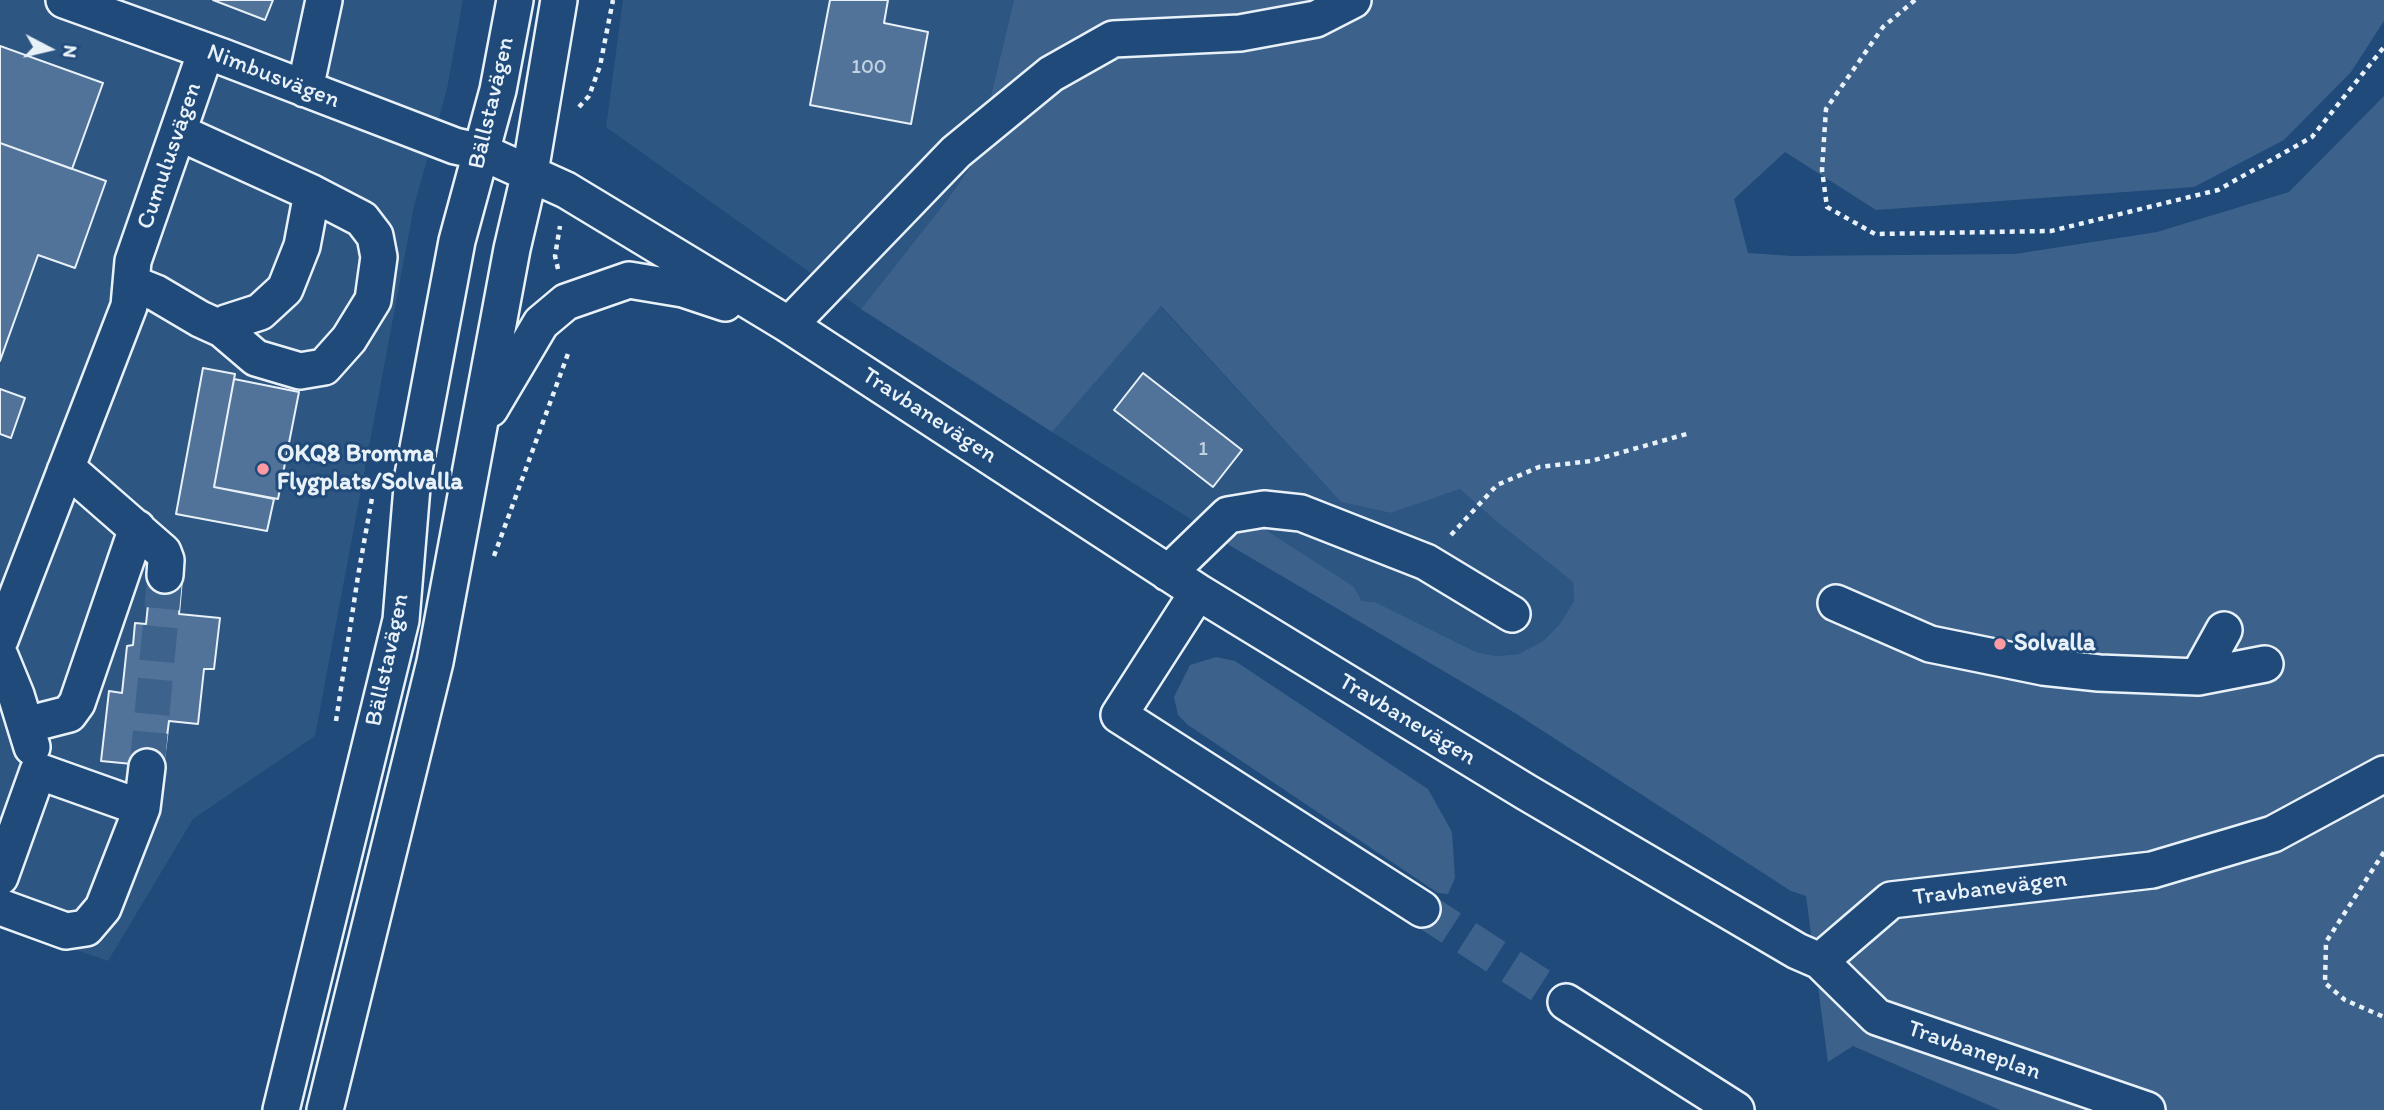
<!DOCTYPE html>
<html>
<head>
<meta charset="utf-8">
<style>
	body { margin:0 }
	#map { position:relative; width:2384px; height:1110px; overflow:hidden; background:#1f4a7a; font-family:Itim,sans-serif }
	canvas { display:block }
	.north { position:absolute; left:14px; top:14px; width:70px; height:70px; -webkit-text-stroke:5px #1f4a7a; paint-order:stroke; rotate:97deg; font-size:19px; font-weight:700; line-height:28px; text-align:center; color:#e8f1f8 }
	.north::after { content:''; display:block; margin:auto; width:24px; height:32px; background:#e8f1f8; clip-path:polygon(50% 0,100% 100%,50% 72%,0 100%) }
</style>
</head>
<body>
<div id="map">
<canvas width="2384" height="1110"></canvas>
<div class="north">N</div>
</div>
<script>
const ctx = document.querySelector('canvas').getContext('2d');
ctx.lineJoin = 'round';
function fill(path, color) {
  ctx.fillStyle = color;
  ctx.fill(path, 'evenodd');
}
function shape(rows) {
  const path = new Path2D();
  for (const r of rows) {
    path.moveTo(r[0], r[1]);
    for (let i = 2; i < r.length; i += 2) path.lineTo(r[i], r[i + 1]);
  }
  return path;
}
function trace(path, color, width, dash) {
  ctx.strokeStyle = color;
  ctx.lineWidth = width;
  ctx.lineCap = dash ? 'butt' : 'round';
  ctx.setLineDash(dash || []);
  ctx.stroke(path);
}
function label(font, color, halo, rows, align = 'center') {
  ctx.font = font + ' Itim,sans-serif';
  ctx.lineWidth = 6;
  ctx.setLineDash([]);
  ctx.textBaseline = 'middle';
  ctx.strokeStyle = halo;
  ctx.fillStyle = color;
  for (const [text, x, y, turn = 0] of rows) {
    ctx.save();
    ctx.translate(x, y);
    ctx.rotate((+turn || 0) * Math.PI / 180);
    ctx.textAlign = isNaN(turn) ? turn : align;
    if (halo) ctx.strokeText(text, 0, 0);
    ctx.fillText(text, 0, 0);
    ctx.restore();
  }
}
fill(shape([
	[0,0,463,0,447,89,414,206,315,736,193,819,108,961,0,923],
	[623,0,1014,0,976,157,948,199,861,309,606,127],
	[1160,306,1341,502,1391,513,1460,489,1496,521,1573,582,1574,601,1559,625,1543,641,1519,654,1497,656,1476,652,1375,602,1362,601,1354,587,1224,540,1052,432]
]), '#2e5683');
fill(shape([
	[1014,0,2384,0,2384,21,2351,72,2284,140,2194,187,1876,210,1785,152,1734,199,1748,253,1792,256,2015,254,2157,232,2289,192,2384,96,2384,1110,2000,1110,1853,1046,1828,1062,1806,896,1791,891,1515,713,1229,545,1224,540,1232,530,1261,527,1354,587,1362,601,1375,602,1476,652,1497,656,1519,654,1543,641,1559,625,1574,601,1573,582,1496,521,1460,489,1391,513,1341,502,1161,306,1052,432,861,309,948,199,976,158],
	[1216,657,1235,661,1428,789,1452,832,1455,878,1448,894,1438,893,1188,725,1178,715,1174,697,1190,665]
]), '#3c628c');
const building = shape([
	[213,0,273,0,265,20,213,0],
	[830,0,888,0,884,23,928,32,911,124,810,105,830,0],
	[0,46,103,83,72,169,0,143,0,46],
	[0,143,106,181,75,268,38,255,0,361,0,143],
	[203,368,235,374,214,487,274,499,267,531,176,514,203,368],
	[1143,373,1242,450,1213,487,1114,410,1143,373],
	[234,379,299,392,278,499,214,487,234,379],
	[0,389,25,398,11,438,0,434,0,389],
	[151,576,182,579,179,614,220,618,214,669,204,669,198,724,169,721,163,767,101,761,109,691,122,693,127,646,133,645,135,623,146,624,151,576]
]);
fill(building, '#517399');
trace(building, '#e8f1f8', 2);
trace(shape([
	[147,767,165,575],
	[1422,909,1566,1002]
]), '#3d638d', 35, [35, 18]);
const minor = shape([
	[64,0,223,57,455,146,482,152,566,190,789,325,1198,592,1526,792,1797,951,1820,961,1877,1017,2147,1110],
	[305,89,324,0],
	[131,283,156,293,200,319,222,329,256,358,300,371,324,367,349,339,373,300,379,257,375,236,362,219,312,193,178,132],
	[789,325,956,152,1051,74,1113,39,1240,33,1316,19,1353,0],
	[222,329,226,323,260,312,285,289,302,246,312,193],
	[490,409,541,323,566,302,629,280,683,289,725,303],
	[65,471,76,476,163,552,166,560,165,575],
	[1168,573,1228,515,1264,509,1301,513,1426,562,1512,614],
	[1198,592,1119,715,1422,909],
	[1836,603,1930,644,2043,667,2099,673,2198,677,2265,664],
	[0,640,129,306,133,261,206,51],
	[0,656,16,695,32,747],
	[2198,677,2224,630],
	[26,725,69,714,77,703,137,528],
	[0,877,38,771,142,808],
	[0,907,66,931,86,928,103,908,142,808,147,767],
	[1820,961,1891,900,2152,870,2273,834,2384,774],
	[1566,1002,1736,1110],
	[281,1110,401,620,413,475,457,241,498,90,515,0],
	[325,1110,435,662,512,249,530,172,559,0]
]);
trace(minor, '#e8f1f8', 40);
trace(shape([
	[1915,0,1883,27,1826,109,1822,170,1827,207,1875,234,2051,231,2218,190,2312,137,2384,47],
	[579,107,589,96,600,66,613,0],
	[558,269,555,256,560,226],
	[1451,535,1497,485,1539,467,1591,461,1690,433],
	[494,556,569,351],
	[336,721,358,576,372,498],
	[2384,852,2326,942,2325,983,2345,1000,2384,1017]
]), '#e8f1f8', 4.5, [5, 5]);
trace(minor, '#1f4a7a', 35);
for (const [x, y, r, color] of [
	[263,469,7,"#ff9aa2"],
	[2000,644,7,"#ff9aa2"]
]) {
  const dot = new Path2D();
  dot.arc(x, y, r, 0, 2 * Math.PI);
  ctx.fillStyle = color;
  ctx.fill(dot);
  trace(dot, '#1f4a7a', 2.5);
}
label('21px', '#c2d2e0', null, [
	["100",869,68],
	["1",1203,450]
]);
label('24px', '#e8f1f8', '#1f4a7a', [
	["Nimbusvägen",273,77,21],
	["Bällstavägen",492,103,-77],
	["Cumulusvägen",170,156,-71],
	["Travbanevägen",929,416,33],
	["Bällstavägen",388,660,-78],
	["Travbanevägen",1407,720,31],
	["Travbanevägen",1990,889,-7],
	["Travbaneplan",1974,1051,19]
]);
label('bold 24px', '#e8f1f8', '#1f4a7a', [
	["OKQ8 Bromma",277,455],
	["Flygplats/Solvalla",277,483],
	["Solvalla",2014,644]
], 'left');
</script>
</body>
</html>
